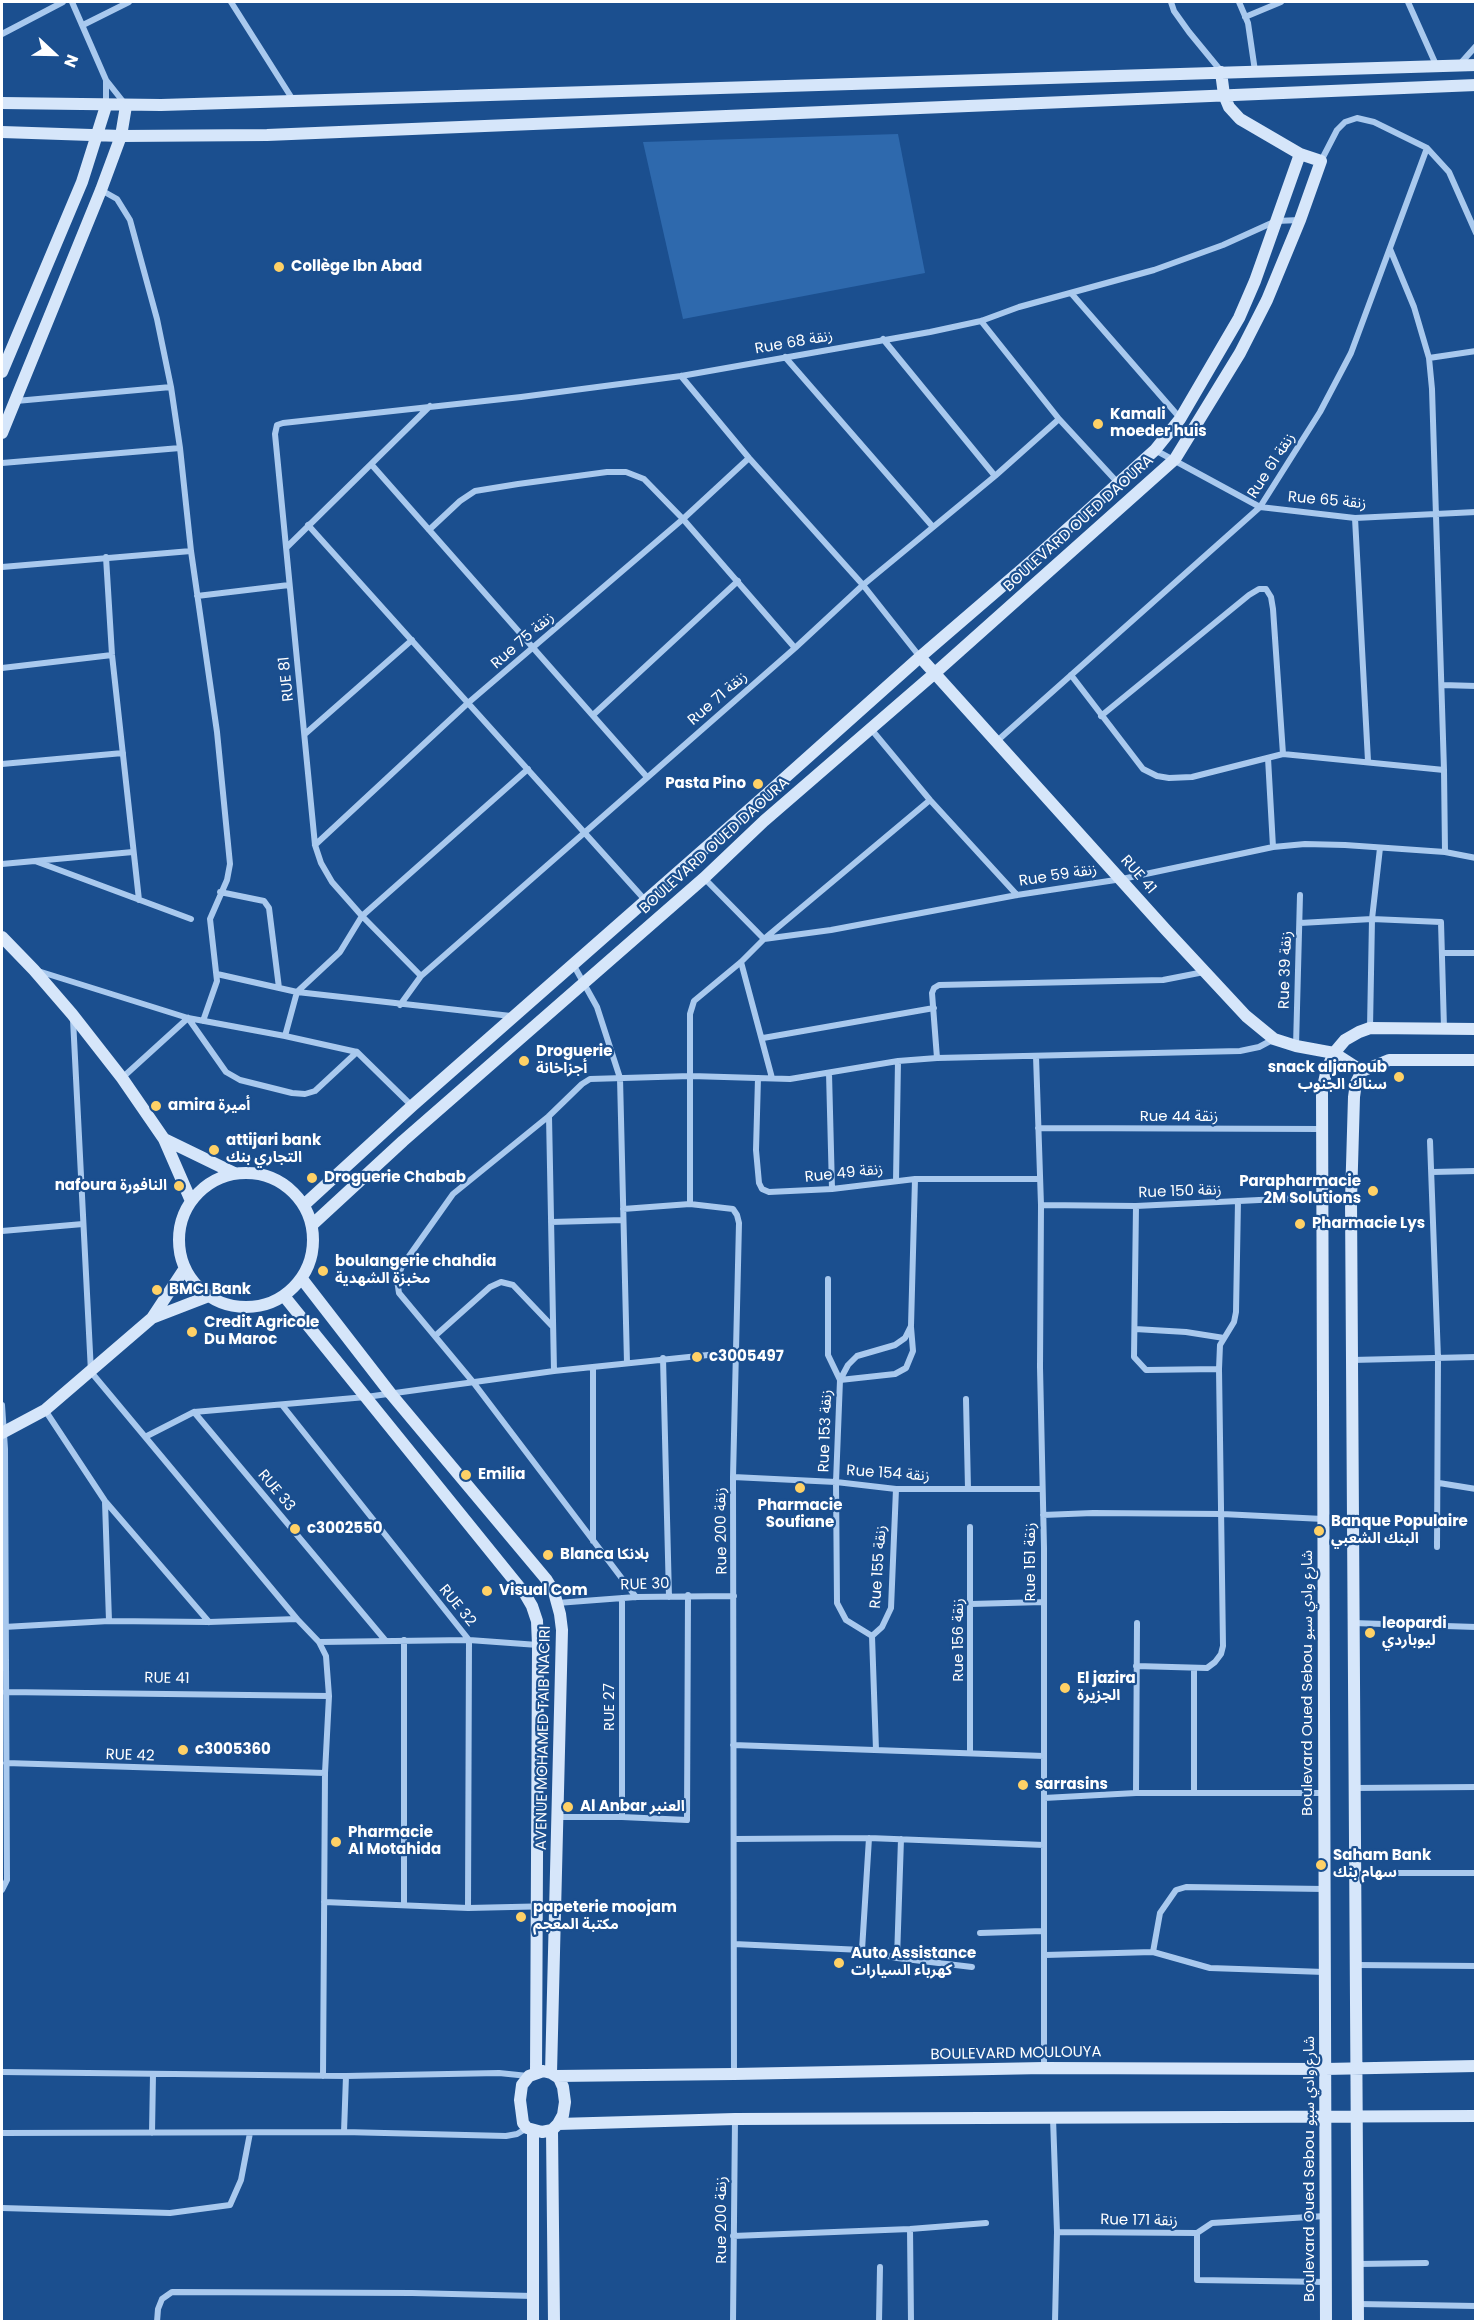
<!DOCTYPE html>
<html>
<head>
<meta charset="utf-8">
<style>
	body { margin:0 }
	#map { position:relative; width:1477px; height:2323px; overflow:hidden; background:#1b4f8f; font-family:Poppins,sans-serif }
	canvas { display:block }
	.frame { position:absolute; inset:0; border:3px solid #fff; pointer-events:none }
	.north { position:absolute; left:24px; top:24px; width:60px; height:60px; -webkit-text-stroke:4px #1b4f8f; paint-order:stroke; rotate:112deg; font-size:16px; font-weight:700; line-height:24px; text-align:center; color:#fff }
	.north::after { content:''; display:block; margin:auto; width:21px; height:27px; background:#fff; clip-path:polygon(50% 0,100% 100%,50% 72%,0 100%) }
</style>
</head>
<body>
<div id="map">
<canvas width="1477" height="2323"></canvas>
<div class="frame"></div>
<div class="north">N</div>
</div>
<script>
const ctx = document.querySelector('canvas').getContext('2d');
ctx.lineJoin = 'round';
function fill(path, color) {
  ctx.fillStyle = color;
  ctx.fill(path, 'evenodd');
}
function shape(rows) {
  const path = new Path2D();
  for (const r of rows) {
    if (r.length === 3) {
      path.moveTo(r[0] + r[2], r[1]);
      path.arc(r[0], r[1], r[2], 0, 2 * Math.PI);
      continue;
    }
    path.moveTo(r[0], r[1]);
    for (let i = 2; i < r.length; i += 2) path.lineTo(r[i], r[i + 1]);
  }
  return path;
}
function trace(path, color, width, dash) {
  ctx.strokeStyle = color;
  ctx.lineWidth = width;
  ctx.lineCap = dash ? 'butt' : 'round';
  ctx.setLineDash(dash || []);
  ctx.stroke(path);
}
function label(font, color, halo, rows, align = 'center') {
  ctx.font = font + ' Poppins,"Noto Sans Arabic",sans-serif';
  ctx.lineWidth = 4.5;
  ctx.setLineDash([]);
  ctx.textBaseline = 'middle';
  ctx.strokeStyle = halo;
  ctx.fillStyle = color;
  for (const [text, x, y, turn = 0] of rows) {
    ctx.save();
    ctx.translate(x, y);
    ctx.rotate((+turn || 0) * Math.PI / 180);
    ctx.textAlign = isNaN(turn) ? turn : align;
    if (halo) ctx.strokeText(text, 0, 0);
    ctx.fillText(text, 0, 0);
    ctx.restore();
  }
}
fill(shape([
	[898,134,925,273,683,319,643,142]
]), '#2e69ad');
trace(shape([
	[72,2,106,80,125,104],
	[231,2,293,100],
	[1171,2,1174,11,1189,32,1221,71],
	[1239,2,1248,23,1255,71],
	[1408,2,1437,67],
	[1245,17,1281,2],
	[83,25,129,2],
	[2,34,63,2],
	[1459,65,1476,46],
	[106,80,106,106],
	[1321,161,1337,130,1345,122,1357,118,1374,122,1427,148,1449,172,1476,233],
	[101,190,117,199,130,220,157,319,171,387,180,448,191,551,217,732,230,864,227,880,210,919,217,981,203,1021],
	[1390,249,1414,307,1429,358,1432,389,1444,770,1445,852],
	[1071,293,1180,418],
	[981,321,1059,419,1118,483],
	[883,339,995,476],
	[785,357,933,527],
	[1429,358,1476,351],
	[681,376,749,458,863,585,920,657],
	[16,401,171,387],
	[1155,450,1260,507,1355,518,1476,512],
	[2,463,180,448],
	[371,464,647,777],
	[1355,518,1368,761],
	[308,525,645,900],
	[429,530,460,501,475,491,518,484,607,472,626,472,644,479,683,519,795,648],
	[287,547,430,406],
	[106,557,112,655,139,900],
	[2,567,191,551],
	[197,596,289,585],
	[2,668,112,655],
	[1071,675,1143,769,1157,776,1169,778,1192,777,1283,754,1444,770],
	[1442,685,1476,686],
	[593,715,738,581],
	[1101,716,1249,595,1259,589,1266,589,1271,597,1273,609,1283,754],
	[871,729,930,800,1017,895],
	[305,734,412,640],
	[997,741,1260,507,1320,412,1351,353,1427,148],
	[1268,758,1273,847],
	[2,764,123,753],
	[315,845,468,703,683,519,749,458],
	[35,861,191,919],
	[2,864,133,852],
	[704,878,764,939,831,930,1017,895,1122,879,1273,847,1305,844,1345,845,1445,852,1476,858],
	[220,892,264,901,269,908,279,988],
	[1300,923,1372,919,1441,922,1444,1028],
	[1443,953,1476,953],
	[741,962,772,1078],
	[573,964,597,1007,620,1078,627,1363],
	[38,971,188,1018,285,1036,357,1052,412,1106],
	[217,974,297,992,340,952,362,916,528,769],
	[421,976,362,916,332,882,321,863,315,845,275,434,277,425,283,423,521,397,681,376,930,332,981,321,1019,307,1154,270,1223,245,1276,221,1300,220],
	[400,1005,421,976,795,648,863,585,995,476,1059,419],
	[188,1018,226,1072,240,1080,292,1093,305,1094,315,1091,357,1052],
	[73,1019,91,1372,297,1619,319,1642,326,1656,329,1696,325,1773,323,2076],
	[1370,1028,1372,919,1380,848],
	[285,1036,297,992,511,1016],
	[763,1038,934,1008],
	[1296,1046,1300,895],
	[1036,1056,1041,1205,1040,1367,1044,1548,1044,2068],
	[937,1058,932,993,934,988,939,985,1163,980,1204,972],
	[829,1073,832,1189],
	[122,1078,188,1018],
	[758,1078,756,1150,759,1183,762,1189,769,1192,832,1189,915,1179,1040,1179],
	[549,1116,554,1371],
	[1038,1128,1321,1129],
	[1430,1141,1438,1358,1437,1547],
	[1432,1172,1476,1171],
	[896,1181,898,1061],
	[690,1204,733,1209,737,1215,739,1223,733,1477,734,2074],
	[1041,1205,1136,1206,1321,1197],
	[1136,1206,1134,1357,1146,1370,1219,1369],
	[623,1209,690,1204,690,1014,694,1001,741,962,764,939,930,800],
	[551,1222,623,1220],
	[2,1231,83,1224],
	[828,1279,828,1355,840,1380],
	[1135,1329,1186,1332,1224,1338],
	[435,1336,490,1287,501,1282,513,1285,553,1327],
	[663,1358,669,1597],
	[1352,1360,1476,1357],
	[593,1367,593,1541],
	[840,1380,895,1374,906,1368,913,1351,911,1327],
	[966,1399,968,1489],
	[2,1405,5,1449,7,1880,2,1890],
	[282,1405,469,1640,468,1908],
	[45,1410,105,1501,209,1622],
	[194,1412,385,1640],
	[145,1437,194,1412,366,1397,554,1371,737,1352],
	[733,1477,836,1482,896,1489,1042,1489],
	[1439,1483,1476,1489],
	[105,1502,109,1621],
	[1043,1515,1093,1513,1222,1514,1323,1519],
	[970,1527,970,1753],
	[636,1597,473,1382,399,1293,397,1280,402,1266,453,1194,549,1116,582,1084,590,1079,691,1076,790,1079,898,1061,937,1058,1240,1051,1259,1047,1274,1039],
	[557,1603,636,1597,734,1596],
	[971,1604,1043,1602],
	[1353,1623,1476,1627],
	[4,1627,109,1621,209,1622,297,1619],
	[872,1636,846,1620,837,1603,836,1482,840,1380,848,1365,857,1356,895,1345,905,1338,911,1326,915,1179],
	[319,1642,469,1640,538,1645],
	[1136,1666,1207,1668,1215,1662,1221,1654,1223,1646,1219,1369,1220,1345,1234,1322,1236,1312,1238,1201],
	[5,1692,329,1696],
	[733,1745,1044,1756],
	[876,1750,872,1636,882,1627,891,1608,896,1489],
	[6,1763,325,1773],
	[1354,1788,1476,1787],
	[1136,1793,1137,1623],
	[1194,1793,1194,1668],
	[1044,1798,1136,1793,1324,1793],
	[557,1817,622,1817,687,1820,688,1595],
	[622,1817,622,1598],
	[734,1839,869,1838,1044,1845],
	[901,1839,897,1958,972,1967],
	[1355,1873,1476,1873],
	[324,1902,468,1908,555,1906],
	[404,1905,404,1640],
	[980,1933,1043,1931],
	[734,1944,862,1950,869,1838],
	[862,1950,897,1958],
	[1153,1952,1160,1913,1176,1890,1186,1887,1324,1889],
	[1045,1955,1153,1952,1210,1968,1324,1972],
	[1356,1965,1476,1966],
	[2,2072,346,2076,499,2073,528,2076],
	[1053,2118,1057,2232,1055,2322],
	[344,2132,346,2076],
	[2,2133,344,2132,506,2136,517,2134,527,2128],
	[152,2133,153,2074],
	[2,2208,170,2213,230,2205,241,2180,250,2133],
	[910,2229,911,2322],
	[1057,2232,1197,2233,1212,2223,1325,2216],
	[1197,2233,1197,2280,1326,2282],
	[733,2236,910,2229,986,2223],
	[1358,2264,1426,2263],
	[1358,2304,1476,2306],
	[157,2322,158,2309,162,2299,172,2292,412,2293,533,2296],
	[733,2322,735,2119],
	[879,2322,880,2267]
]), '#a9c9ee', 6);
trace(shape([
	[2,103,161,105,1476,65],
	[2,132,121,136,267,135,1476,85],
	[2,372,82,182,106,106],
	[2,433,101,190,121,136,126,106],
	[920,657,1166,930,1246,1016,1274,1039,1296,1046,1334,1053,1362,1071],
	[2,937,34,970,72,1014,122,1078,164,1139,191,1201],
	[164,1139,234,1173],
	[246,1240,67],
	[305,1204,412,1106,760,800,920,657,1035,558,1155,450,1180,419,1239,318,1255,281,1300,154],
	[313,1224,403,1141,704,878,764,821,935,673,1175,459,1240,353,1267,300,1300,220,1321,161,1300,154,1240,119,1229,107,1224,95,1221,72],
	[302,1279,391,1394,546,1579,554,1592,560,1614,562,1630,551,2073],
	[284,1296,525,1594,532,1606,537,1621,538,1645,536,2073],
	[152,1318,209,1296],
	[2,1433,45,1410,152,1318,185,1268],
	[543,2071,551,2073,559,2078,563,2087,565,2102,563,2115,558,2124,552,2130,542,2132,527,2128,523,2123,520,2100,522,2085,529,2076,543,2071],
	[556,2076,734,2074,1044,2068,1325,2069,1476,2066],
	[558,2124,735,2119,1476,2116],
	[552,2130,554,2322],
	[533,2322,533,2131],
	[1326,2322,1322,1091,1327,1069,1334,1053,1345,1040,1359,1032,1370,1028,1476,1029],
	[1358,2322,1351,1200,1354,1097,1356,1083,1362,1071,1389,1060,1476,1060]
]), '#d6e6fa', 12);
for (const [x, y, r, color] of [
	[279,267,6,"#ffd166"],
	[1098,424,6,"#ffd166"],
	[758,784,6,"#ffd166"],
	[524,1061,6,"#ffd166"],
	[1399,1077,6,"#ffd166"],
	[156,1106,6,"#ffd166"],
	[214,1150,6,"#ffd166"],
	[312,1178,6,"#ffd166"],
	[179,1186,6,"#ffd166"],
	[1373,1191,6,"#ffd166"],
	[1300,1224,6,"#ffd166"],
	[323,1271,6,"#ffd166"],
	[157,1290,6,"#ffd166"],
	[192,1332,6,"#ffd166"],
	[697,1357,6,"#ffd166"],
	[466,1475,6,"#ffd166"],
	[800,1488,6,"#ffd166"],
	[295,1529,6,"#ffd166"],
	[1319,1531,6,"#ffd166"],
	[548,1555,6,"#ffd166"],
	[487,1591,6,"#ffd166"],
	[1370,1633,6,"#ffd166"],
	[1065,1688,6,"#ffd166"],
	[183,1750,6,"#ffd166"],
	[1023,1785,6,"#ffd166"],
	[568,1807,6,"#ffd166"],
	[336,1842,6,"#ffd166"],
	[1321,1865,6,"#ffd166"],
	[521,1917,6,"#ffd166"],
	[839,1963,6,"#ffd166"]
]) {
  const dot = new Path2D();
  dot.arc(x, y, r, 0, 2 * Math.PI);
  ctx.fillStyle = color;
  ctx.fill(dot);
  trace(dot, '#1b4f8f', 2);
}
label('bold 15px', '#fff', '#1b4f8f', [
	["Collège Ibn Abad",291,267],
	["Kamali",1110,415],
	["moeder huis",1110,432],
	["Pasta Pino",746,784,"right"],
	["Droguerie",536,1052],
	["أجزاخانة",536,1069],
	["snack aljanoub",1387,1068,"right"],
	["سناك الجنوب",1387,1085,"right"],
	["amira أميرة",168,1106],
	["attijari bank",226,1141],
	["التجاري بنك",226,1158],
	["Droguerie Chabab",324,1178],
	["Parapharmacie",1361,1182,"right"],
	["2M Solutions",1361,1199,"right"],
	["nafoura النافورة",167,1186,"right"],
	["Pharmacie Lys",1312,1224],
	["boulangerie chahdia",335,1262],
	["مخبزة الشهدية",335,1279],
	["BMCI Bank",169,1290],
	["Credit Agricole",204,1323],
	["Du Maroc",204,1340],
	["c3005497",709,1357],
	["Emilia",478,1475],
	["Pharmacie",800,1506,"center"],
	["Soufiane",800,1523,"center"],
	["Banque Populaire",1331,1522],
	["البنك الشعبي",1331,1539],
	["c3002550",307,1529],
	["Blanca بلانكا",560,1555],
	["Visual Com",499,1591],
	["leopardi",1382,1624],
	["ليوباردي",1382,1641],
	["El jazira",1077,1679],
	["الجزيرة",1077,1696],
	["c3005360",195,1750],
	["sarrasins",1035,1785],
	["Al Anbar العنبر",580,1807],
	["Pharmacie",348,1833],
	["Al Motahida",348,1850],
	["Saham Bank",1333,1856],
	["سهام بنك",1333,1873],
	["papeterie moojam",533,1908],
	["مكتبة المعجم",533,1925],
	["Auto Assistance",851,1954],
	["كهرباء السيارات",851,1971]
], 'left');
label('15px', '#fff', '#1b4f8f', [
	["Rue 68 زنقة",794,343,-10],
	["Rue 61 زنقة",1272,466,-57],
	["Rue 65 زنقة",1327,501,5],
	["BOULEVARD OUED DAOURA",1079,524,-42],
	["Rue 75 زنقة",523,641,-41],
	["RUE 81",287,679,-96],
	["Rue 71 زنقة",718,699,-41],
	["BOULEVARD OUED DAOURA",715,846,-42],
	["RUE 41",1138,875,49],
	["Rue 59 زنقة",1058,876,-9],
	["Rue 39 زنقة",1286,970,-88],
	["Rue 44 زنقة",1179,1117],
	["Rue 49 زنقة",844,1174,-6],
	["Rue 150 زنقة",1180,1192,-2],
	["Rue 153 زنقة",826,1431,-88],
	["Rue 154 زنقة",888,1474,4],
	["RUE 33",276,1491,50],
	["Rue 200 زنقة",722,1531,-91],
	["Rue 151 زنقة",1031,1562,-90],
	["Rue 155 زنقة",879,1567,-86],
	["RUE 30",645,1585,-2],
	["RUE 32",457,1606,51],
	["Rue 156 زنقة",959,1640,-90],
	["RUE 41",167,1679,1],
	["Boulevard Oued Sebou شارع وادي سبو",1308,1683,-90],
	["RUE 27",610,1707,-90],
	["AVENUE MOHAMED TAIB NACIRI",544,1738,-89],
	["RUE 42",130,1756,2],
	["BOULEVARD MOULOUYA",1016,2054,-1],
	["Boulevard Oued Sebou شارع وادي سبو",1310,2169,-90],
	["Rue 200 زنقة",722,2220,-90],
	["Rue 171 زنقة",1139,2221,1]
]);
</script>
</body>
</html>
